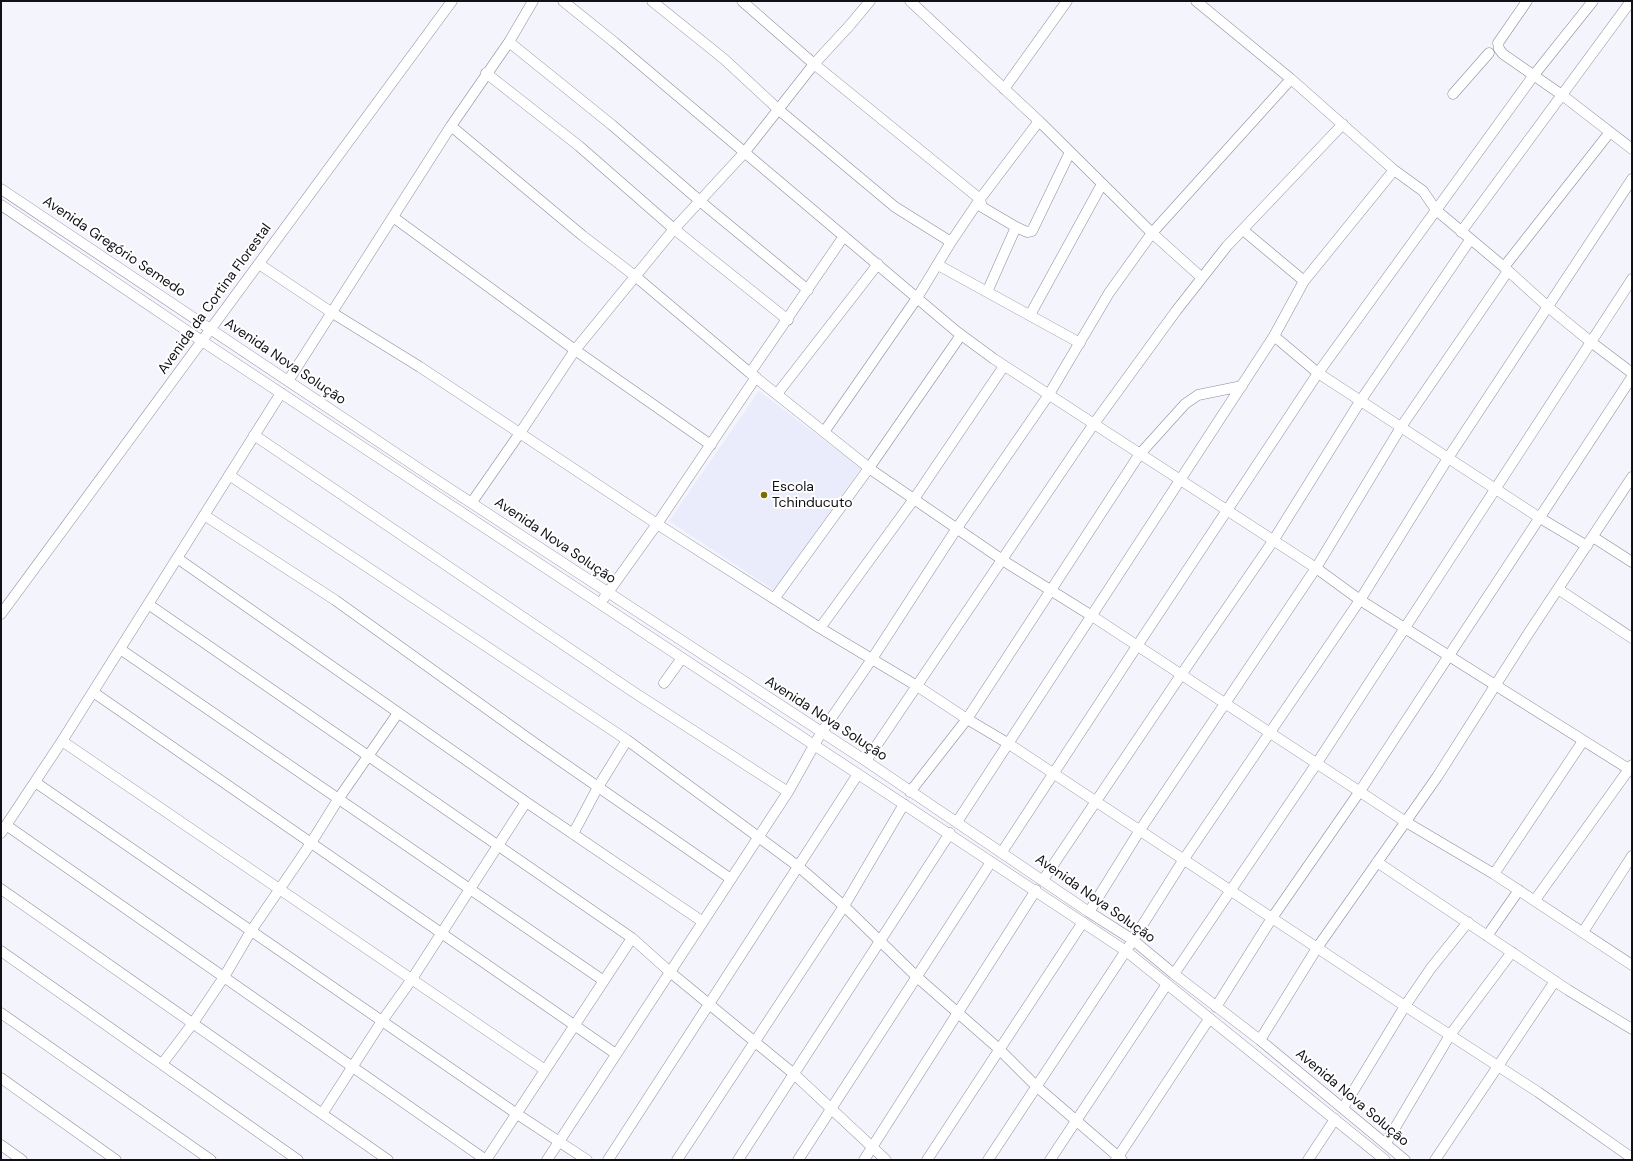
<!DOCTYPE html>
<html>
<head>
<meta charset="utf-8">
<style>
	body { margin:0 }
	#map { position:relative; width:1633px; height:1161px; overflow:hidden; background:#f4f5fc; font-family:"DM Sans",sans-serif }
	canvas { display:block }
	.frame { position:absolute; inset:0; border:2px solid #101016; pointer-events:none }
</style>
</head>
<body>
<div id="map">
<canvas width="1633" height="1161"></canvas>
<div class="frame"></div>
</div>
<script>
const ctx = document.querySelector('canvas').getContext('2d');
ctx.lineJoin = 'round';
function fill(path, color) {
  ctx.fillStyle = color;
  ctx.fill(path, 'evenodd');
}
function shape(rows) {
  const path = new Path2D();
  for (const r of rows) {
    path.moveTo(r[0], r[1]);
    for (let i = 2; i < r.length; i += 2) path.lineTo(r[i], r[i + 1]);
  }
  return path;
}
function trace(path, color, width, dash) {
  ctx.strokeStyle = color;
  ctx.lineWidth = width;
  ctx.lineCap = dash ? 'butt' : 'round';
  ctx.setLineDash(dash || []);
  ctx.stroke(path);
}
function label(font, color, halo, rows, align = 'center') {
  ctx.font = font + ' "DM Sans",sans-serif';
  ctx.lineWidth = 4;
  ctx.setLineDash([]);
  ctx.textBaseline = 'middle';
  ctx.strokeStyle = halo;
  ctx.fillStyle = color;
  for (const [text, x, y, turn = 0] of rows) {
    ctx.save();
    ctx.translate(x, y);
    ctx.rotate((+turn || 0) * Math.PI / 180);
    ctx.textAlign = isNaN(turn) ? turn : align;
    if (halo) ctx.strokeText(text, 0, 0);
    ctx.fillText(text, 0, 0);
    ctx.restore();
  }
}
fill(shape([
	[759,391,861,468,774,590,669,521]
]), '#eaecfc');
const minor = shape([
	[563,1,614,42,956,331,994,359,1316,568,1360,600,1632,771],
	[652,1,724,59,779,110,895,207,951,242],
	[742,1,814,64,980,199,982,207,1016,227,1027,232,1032,231,1070,152],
	[910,1,1039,121,1152,233,1202,278],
	[1196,1,1291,79,1394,170,1423,191,1436,210,1504,267,1548,307,1591,342,1632,373],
	[1527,1,1498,43,1499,49,1503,54,1562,95,1632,149],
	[509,42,612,125,707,207,808,290],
	[486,73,579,146,674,229,788,320],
	[1004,89,1067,1],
	[1453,94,1489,53],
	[451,126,583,236,635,276,750,373,873,471,1007,563,1092,616,1406,822,1494,874,1632,965],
	[1,189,421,470,866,761,1089,912,1133,940,1174,974,1260,1040,1405,1160],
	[1,205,202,341,1126,951,1385,1160],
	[393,217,575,350,711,445],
	[1243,230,1304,281],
	[1461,232,1631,1],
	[259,264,331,312,420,367,657,524,820,628,917,686,967,719,1009,744,1405,1006,1538,1092,1632,1158],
	[938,265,1080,343],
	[1504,267,1610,132],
	[987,292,1016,227],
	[1030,315,1102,184],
	[1274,336,1318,373,1540,518,1587,546],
	[750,373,844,236],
	[288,381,451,126,509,42,533,1],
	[777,394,878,264],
	[824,432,917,298,951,242,980,199,1039,121],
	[254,435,632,691,788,792],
	[229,475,627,740,799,867,844,906,917,977,999,1049,1036,1086,1122,1160],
	[472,502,520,433,575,350,674,229,744,153,814,64,850,25,870,1],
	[204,515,335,600,536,744,731,879],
	[1593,537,1632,562],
	[177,558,526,802,703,922],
	[1558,589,1632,638],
	[604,598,657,524,756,377],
	[774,599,869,468,961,335],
	[148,604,632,938,670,972,794,1074,886,1160],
	[1,614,452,1],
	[820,628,914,499,1004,366],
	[120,649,604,981],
	[664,683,682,658],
	[93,692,616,1054],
	[62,741,545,1070],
	[866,761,1093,425,1176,311,1227,246,1343,124],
	[35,782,517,1114,587,1160],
	[910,792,967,719,1139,455,1185,404,1198,395,1242,386],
	[957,822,1274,336,1304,281,1394,170],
	[6,825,486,1160],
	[1,833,62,741,281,393],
	[573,834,598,787,627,740],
	[1002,852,1137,646,1318,373,1534,75,1593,1],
	[1377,862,1568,990,1632,1029],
	[1494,874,1583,741],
	[1043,880,1181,675,1273,541,1361,400,1470,240],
	[1,889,388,1160],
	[1535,900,1632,765],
	[1089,912,1140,830,1316,568,1401,427,1508,271],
	[1583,932,1632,856],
	[1487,936,1519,890],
	[1,951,298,1160],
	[1174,974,1317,763,1632,279],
	[1216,1007,1272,918,1360,791,1632,377],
	[1,1013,211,1160],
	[1260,1040,1317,948,1437,777,1528,634,1632,477],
	[162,1064,193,1023,224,977,251,931,311,843,339,798,398,713],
	[1,1078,116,1160],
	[1343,1108,1405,1006,1431,968,1468,922],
	[322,1114,382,1021,412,979,526,802],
	[1386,1143,1450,1035,1512,952],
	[1,1145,22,1160],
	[486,1160,632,938],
	[547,1160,788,792,821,733,872,659,957,528,1048,396,1109,293,1152,233,1291,79],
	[608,1160,858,774],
	[677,1160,844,906,904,804],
	[738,1160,950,833],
	[798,1160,991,862],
	[864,1160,1036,890],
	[927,1160,1083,922],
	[988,1160,1133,940,1184,859,1360,600,1448,458,1632,179],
	[1050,1160,1167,984],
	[1116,1160,1209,1019],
	[1308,1160,1335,1119],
	[1435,1160,1555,981]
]);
trace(minor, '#898b9c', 11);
trace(minor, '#fff', 10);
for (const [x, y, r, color] of [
	[764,495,4,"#7d6b04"]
]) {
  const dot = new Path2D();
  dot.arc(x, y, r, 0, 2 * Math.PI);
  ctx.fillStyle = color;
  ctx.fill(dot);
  trace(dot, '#fff', 1.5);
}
label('14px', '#101016', '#fff', [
	["Avenida Gregório Semedo",114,247,34],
	["Avenida da Cortina Florestal",215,299,-54],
	["Avenida Nova Solução",285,362,34],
	["Avenida Nova Solução",555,541,34],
	["Avenida Nova Solução",826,719,33],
	["Avenida Nova Solução",1095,899,35],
	["Avenida Nova Solução",1352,1098,40]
]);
label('14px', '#101016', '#fff', [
	["Escola",772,487],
	["Tchinducuto",772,503]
], 'left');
</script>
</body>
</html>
